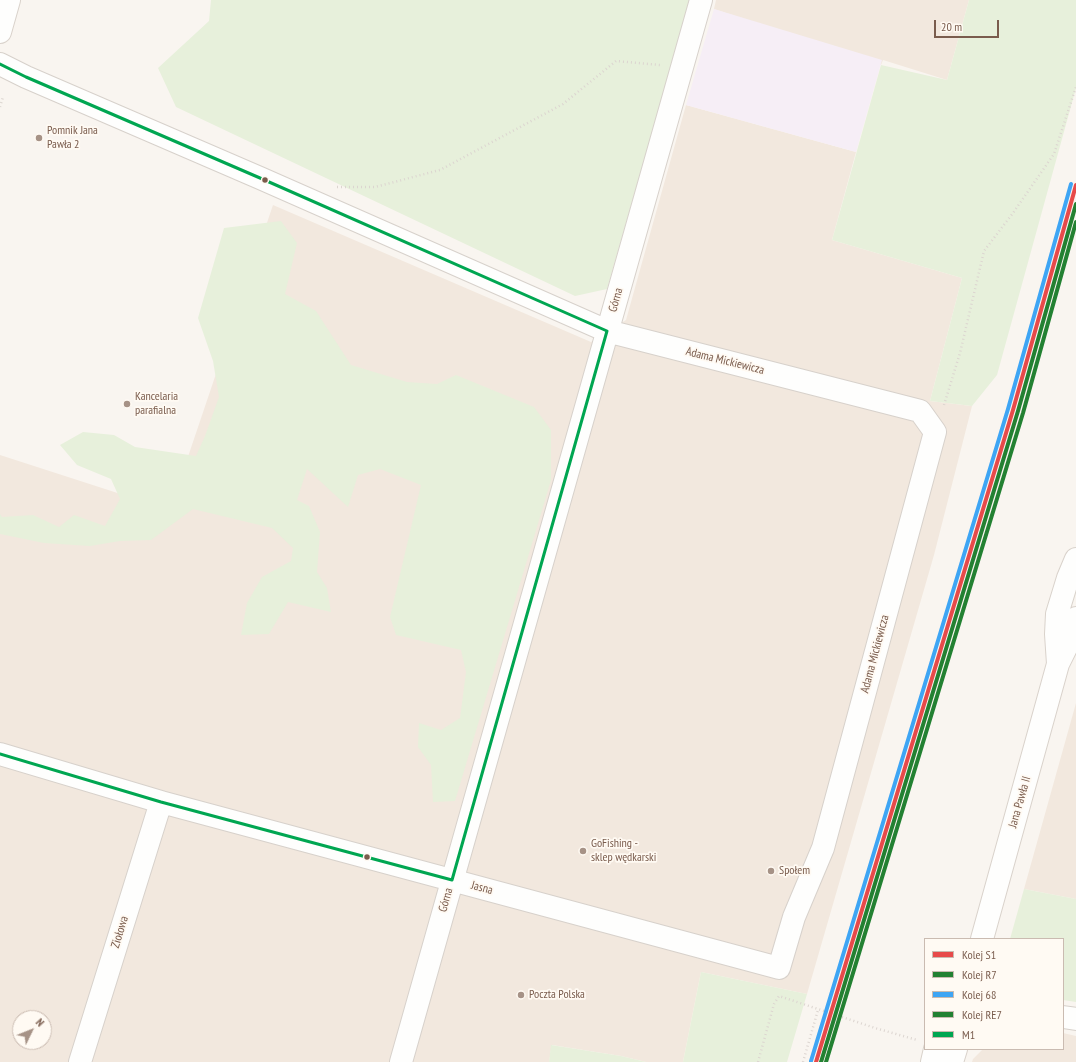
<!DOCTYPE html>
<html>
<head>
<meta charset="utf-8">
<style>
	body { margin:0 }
	#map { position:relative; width:1076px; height:1062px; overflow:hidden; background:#f9f5f0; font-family:"PT Sans Narrow",sans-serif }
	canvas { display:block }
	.legend { position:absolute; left:924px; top:938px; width:140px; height:112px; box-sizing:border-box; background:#fffaf3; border:1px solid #cabbb1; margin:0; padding:5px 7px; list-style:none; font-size:12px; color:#7a5c4d }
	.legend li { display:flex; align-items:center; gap:8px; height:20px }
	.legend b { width:20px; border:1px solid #cabbb1 }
	.north { position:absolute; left:12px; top:1010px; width:40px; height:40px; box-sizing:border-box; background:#fffaf3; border:1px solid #cabbb1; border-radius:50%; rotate:47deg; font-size:11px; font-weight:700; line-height:16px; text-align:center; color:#7a5c4d }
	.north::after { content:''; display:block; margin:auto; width:14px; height:18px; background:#a69286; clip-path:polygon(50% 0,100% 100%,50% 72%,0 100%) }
	.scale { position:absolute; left:934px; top:20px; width:65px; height:18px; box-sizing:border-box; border:2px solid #7a5c4d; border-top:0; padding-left:5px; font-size:12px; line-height:14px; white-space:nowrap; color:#7a5c4d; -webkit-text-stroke:3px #fffaf3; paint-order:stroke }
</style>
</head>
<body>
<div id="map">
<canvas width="1076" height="1062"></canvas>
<ul class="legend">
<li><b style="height:5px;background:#e74a4a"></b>Kolej S1</li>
<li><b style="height:5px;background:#238132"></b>Kolej R7</li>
<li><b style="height:5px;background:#3ea5f4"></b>Kolej 68</li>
<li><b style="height:5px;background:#238132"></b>Kolej RE7</li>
<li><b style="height:5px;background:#00a651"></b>M1</li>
</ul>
<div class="north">N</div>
<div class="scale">20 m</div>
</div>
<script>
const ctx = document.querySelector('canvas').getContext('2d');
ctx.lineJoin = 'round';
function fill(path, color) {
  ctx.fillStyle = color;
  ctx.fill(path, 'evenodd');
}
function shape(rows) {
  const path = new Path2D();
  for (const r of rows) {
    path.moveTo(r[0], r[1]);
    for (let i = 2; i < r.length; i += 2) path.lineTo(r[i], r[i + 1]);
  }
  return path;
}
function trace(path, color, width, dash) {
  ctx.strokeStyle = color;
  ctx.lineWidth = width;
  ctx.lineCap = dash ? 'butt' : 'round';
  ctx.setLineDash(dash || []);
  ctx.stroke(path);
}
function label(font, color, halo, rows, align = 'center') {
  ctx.font = font + ' "PT Sans Narrow",sans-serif';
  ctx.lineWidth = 3.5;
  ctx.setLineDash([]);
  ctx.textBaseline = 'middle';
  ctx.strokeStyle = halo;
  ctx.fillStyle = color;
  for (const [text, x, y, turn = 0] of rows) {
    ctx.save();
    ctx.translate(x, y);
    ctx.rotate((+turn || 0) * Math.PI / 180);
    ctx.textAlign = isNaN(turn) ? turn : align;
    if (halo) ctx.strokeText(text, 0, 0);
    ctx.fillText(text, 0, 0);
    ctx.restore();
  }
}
fill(shape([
	[716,0,969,0,947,80,883,60,881,65,714,9],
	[686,105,856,152,832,240,962,278,930,401,972,406,934,555,807,994,701,972,683,1062,646,1062,621,1056,552,1045,549,1062,0,1062,0,455,170,510,273,205,591,342,626,320],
	[20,1018,44,1018,44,1042,20,1042],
	[1076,703,1076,899,1024,889],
	[1063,1033,1076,1036,1076,1062,972,1062,973,1059,983,1049,1063,1049]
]), '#f2e8de');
fill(shape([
	[714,9,882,60,856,152,686,105]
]), '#f6eef6');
fill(shape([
	[211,0,690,0,607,289,575,296,176,107,158,68,209,21],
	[969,0,1076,0,1076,88,997,375,972,406,930,401,962,278,832,240,881,65,947,80],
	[281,221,297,243,285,294,316,311,351,365,407,382,437,384,456,375,534,407,551,430,551,480,455,801,433,802,431,765,418,747,419,723,441,730,460,718,466,672,461,650,396,635,390,617,421,485,380,469,358,475,348,507,307,469,297,500,309,506,320,532,317,572,327,588,331,612,288,602,269,634,241,635,247,603,262,577,291,561,293,548,272,528,193,509,151,540,120,541,90,546,44,543,0,534,0,514,2,517,33,515,59,527,74,515,105,526,120,499,111,479,77,465,60,445,83,432,114,435,135,447,196,456,205,436,219,397,213,361,198,318,224,228],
	[1024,889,1076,899,1076,1002,1063,1000,1063,939,1010,939],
	[701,972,807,994,787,1062,683,1062],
	[551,1045,621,1056,646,1062,549,1062]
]), '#e7f0db');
const street = shape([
	[0,64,26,77,260,178,607,331,920,411,935,432,823,848,794,917,779,968,161,802,0,754],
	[1063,1017,1076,1019],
	[80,1062,161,802],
	[401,1062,701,0]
]);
const secondary = shape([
	[0,32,9,0],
	[1058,664,1056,634,1057,614,1068,578,1076,559],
	[982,939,1058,664,1072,636,1076,618],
	[932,1062,935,1049],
	[952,1062,956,1049]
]);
trace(street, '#d7d1cb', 24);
trace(secondary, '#d9d2cb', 24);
trace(shape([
	[0,107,3,97],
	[337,187,375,187,440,170,563,104,616,61,660,65],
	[944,405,960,353,984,251,1013,213,1054,154,1076,87],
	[758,1062,774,1004,779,996,875,1028,917,1040],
	[803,1062,818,1010]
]), '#dcd5d0', 2.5, [1, 3]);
trace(street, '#fefefd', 22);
trace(secondary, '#fefefd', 22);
trace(shape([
	[0,64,26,77,260,178,607,331,452,880,161,802,0,754]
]), '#00a651', 3);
trace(shape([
	[816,1062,1013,410,1076,185]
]), '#e74a4a', 4);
trace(shape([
	[821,1062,1018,411,1076,204]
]), '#238132', 4);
trace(shape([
	[811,1061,1008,409,1071,184]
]), '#3ea5f4', 4);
trace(shape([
	[826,1062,1023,413,1076,222]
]), '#238132', 4);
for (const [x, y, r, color] of [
	[39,138,4,"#a69286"],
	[265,180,3.5,"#7a5c4d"],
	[127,404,4,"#a69286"],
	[583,851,4,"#a69286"],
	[367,857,3.5,"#7a5c4d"],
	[771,871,4,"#a69286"],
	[521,995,4,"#a69286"]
]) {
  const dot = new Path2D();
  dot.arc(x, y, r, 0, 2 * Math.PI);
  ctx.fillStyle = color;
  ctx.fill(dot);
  trace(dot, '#fffaf3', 1.5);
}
label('12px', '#7a5c4d', '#fffaf3', [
	["Pomnik Jana",47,131],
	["Pawła 2",47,145],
	["Kancelaria",135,397],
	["parafialna",135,411],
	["GoFishing -",591,844],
	["sklep wędkarski",591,858],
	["Społem",779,871],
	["Poczta Polska",529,995]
], 'left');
label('12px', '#7a5c4d', '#fffaf3', [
	["Górna",616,300,-74],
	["Adama Mickiewicza",725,361,14],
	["Adama Mickiewicza",875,654,-75],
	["Jana Pawła II",1020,802,-74],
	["Jasna",482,888,15],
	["Górna",446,900,-74],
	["Ziołowa",120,932,-73]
]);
</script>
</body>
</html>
